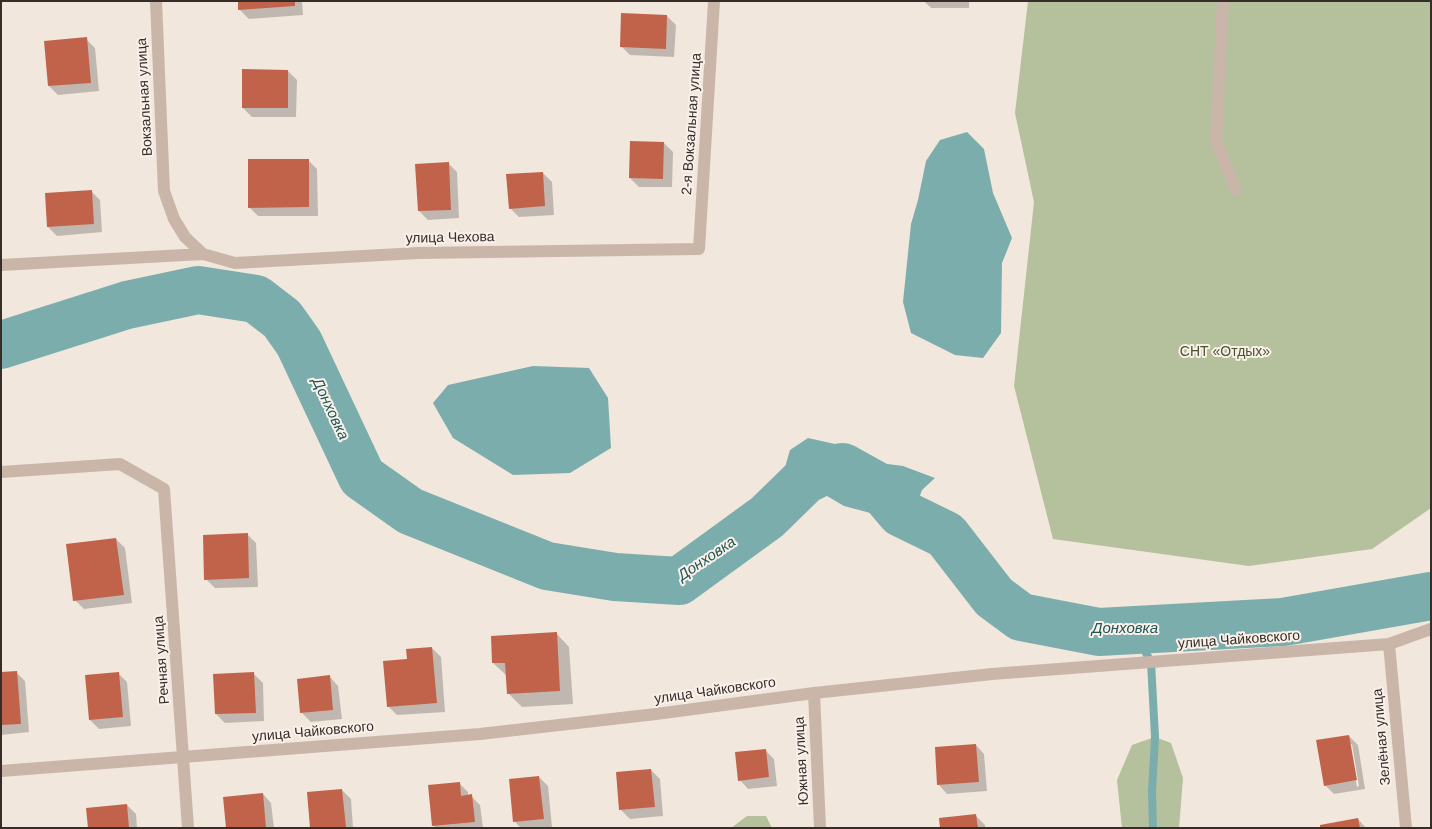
<!DOCTYPE html>
<html>
<head>
<meta charset="utf-8">
<style>
	body { margin:0 }
	#map { position:relative; width:1432px; height:829px; overflow:hidden; background:#f1e7dc; font-family:Arial,sans-serif }
	canvas { display:block }
	.frame { position:absolute; inset:0; border:2px solid #362c28; pointer-events:none }
</style>
</head>
<body>
<div id="map">
<canvas width="1432" height="829"></canvas>
<div class="frame"></div>
</div>
<script>
const ctx = document.querySelector('canvas').getContext('2d');
ctx.lineJoin = 'round';
function fill(path, color) {
  ctx.fillStyle = color;
  ctx.fill(path, 'evenodd');
}
function shape(rows) {
  const path = new Path2D();
  for (const r of rows) {
    path.moveTo(r[0], r[1]);
    for (let i = 2; i < r.length; i += 2) path.lineTo(r[i], r[i + 1]);
  }
  return path;
}
function trace(path, color, width, dash) {
  ctx.strokeStyle = color;
  ctx.lineWidth = width;
  ctx.lineCap = dash ? 'butt' : 'round';
  ctx.setLineDash(dash || []);
  ctx.stroke(path);
}
function label(font, color, halo, rows, align = 'center') {
  ctx.font = font + ' Arial,sans-serif';
  ctx.lineWidth = 4;
  ctx.setLineDash([]);
  ctx.textBaseline = 'middle';
  ctx.strokeStyle = halo;
  ctx.fillStyle = color;
  for (const [text, x, y, turn = 0] of rows) {
    ctx.save();
    ctx.translate(x, y);
    ctx.rotate((+turn || 0) * Math.PI / 180);
    ctx.textAlign = isNaN(turn) ? turn : align;
    if (halo) ctx.strokeText(text, 0, 0);
    ctx.fillText(text, 0, 0);
    ctx.restore();
  }
}
fill(shape([
	[1028,1,1431,1,1431,508,1372,549,1249,566,1053,539,1014,386,1034,202,1015,113],
	[1155,737,1171,743,1183,778,1179,828,1122,828,1117,780,1132,745],
	[747,816,766,816,772,828,731,828]
]), '#b5c09d');
fill(shape([
	[967,132,984,149,993,193,1012,238,1002,263,1001,333,983,358,955,355,911,333,903,302,911,224,918,200,926,161,940,140],
	[533,366,589,368,608,398,611,448,570,473,513,475,453,438,433,403,448,385],
	[808,438,835,444,850,454,872,462,903,466,935,478,922,490,918,501,924,524,909,528,878,515,844,506,827,496,813,495,787,505,781,504,781,481,790,450]
]), '#7cadad');
fill(shape([
	[239,1,302,1,303,15,249,19,240,10],
	[924,1,969,1,969,8,931,8],
	[667,16,676,25,674,57,630,55,621,46],
	[86,39,95,48,99,91,58,95,49,86,45,42],
	[288,71,297,80,296,117,252,117,243,108],
	[664,143,673,152,672,187,639,187,630,178],
	[308,160,317,169,318,216,258,216,249,207],
	[448,163,457,172,459,218,428,220,419,211],
	[543,173,552,182,554,215,519,217,510,208],
	[91,191,100,200,102,232,57,236,48,227],
	[247,534,256,543,258,587,215,588,206,579],
	[116,539,125,548,132,603,84,609,75,600],
	[556,633,569,647,573,704,522,707,509,694,507,676,493,663],
	[432,648,441,657,445,712,397,715,388,706],
	[16,672,25,681,29,732,1,735,1,674],
	[118,673,127,682,131,726,99,729,90,720],
	[254,674,263,683,264,721,225,723,216,714],
	[330,677,338,686,342,719,311,722,302,713],
	[1349,736,1358,745,1365,789,1334,794,1325,785],
	[1349,744,1352,744,1359,786,1357,787],
	[976,745,984,754,987,791,947,794,939,785],
	[765,750,774,759,777,786,748,789,740,780],
	[651,770,660,779,663,816,630,819,621,810],
	[539,777,548,786,552,827,521,828,515,822],
	[459,783,468,792,468,796,471,796,480,805,483,828,436,828,433,825],
	[342,790,351,799,353,828,311,828],
	[263,794,271,803,274,828,227,828],
	[127,805,136,814,137,828,89,828],
	[976,816,985,825,985,828,942,828],
	[1358,819,1366,828,1321,828]
]), '#0003');
trace(shape([
	[1099,632,1141,644,1151,662,1155,737,1152,792,1153,828]
]), '#7cadad', 8);
trace(shape([
	[1,345,127,305,198,290,256,299,282,319,299,343,362,477,410,511,547,566,615,577,679,581,767,517,805,480,825,470,843,467,879,487,901,513,946,535,994,597,1021,617,1099,632,1283,622,1431,596]
]), '#7cadad', 48);
fill(shape([
	[238,1,295,1,295,6,238,10],
	[621,13,667,15,666,49,620,47],
	[87,37,91,83,48,86,44,41],
	[242,69,288,70,288,108,242,108],
	[630,141,664,142,663,179,629,178],
	[248,159,309,159,309,207,248,208],
	[449,162,451,210,418,211,415,164],
	[543,172,545,206,509,209,506,174],
	[92,190,94,224,47,227,45,193],
	[248,533,249,578,204,580,203,535],
	[116,538,124,595,73,601,66,544],
	[557,632,560,691,507,694,505,663,492,663,491,636],
	[432,647,437,703,387,707,383,661,407,659,406,649],
	[17,671,21,724,1,725,1,672],
	[119,672,123,717,89,720,85,675],
	[254,672,256,713,215,714,213,674],
	[330,675,333,710,300,713,297,679],
	[1349,735,1357,780,1324,786,1316,740],
	[976,744,979,782,937,785,935,747],
	[766,749,769,777,738,781,735,752],
	[651,769,655,807,619,810,616,772],
	[539,776,544,819,513,822,509,779],
	[460,782,461,796,472,794,475,822,432,826,428,785],
	[342,789,346,827,310,828,307,792],
	[263,793,266,828,226,828,223,797],
	[127,804,129,828,88,828,86,808],
	[976,814,978,828,940,828,939,818],
	[1358,818,1360,828,1320,828,1320,825]
]), '#c1634a');
trace(shape([
	[156,1,164,191,174,219,185,237,203,254,235,263,418,253,699,249,714,1],
	[1223,1,1216,141,1236,190],
	[1,265,203,254],
	[1,472,120,464,164,489,188,828],
	[1389,644,1406,828],
	[814,693,820,828],
	[1,771,480,734,656,714,814,693,992,674,1389,644,1431,629]
]), '#c9b6a9', 12);
label('14px', '#362c28', '#f9f1e9', [
	["Вокзальная улица",145,97,-93],
	["2-я Вокзальная улица",692,124,-86],
	["улица Чехова",450,238,-1],
	["улица Чайковского",1239,640,-4],
	["Речная улица",162,660,-94],
	["улица Чайковского",715,691,-8],
	["улица Чайковского",313,732,-5],
	["Зелёная улица",1382,737,-95],
	["Южная улица",802,761,-93]
]);
label('14px', '#47542d', '#f9f1e9', [
	["СНТ «Отдых»",1225,352]
]);
label('italic 15px', '#1f5556', '#f9f1e9', [
	["Донховка",330,409,65],
	["Донховка",707,559,-34],
	["Донховка",1125,629]
]);
</script>
</body>
</html>
